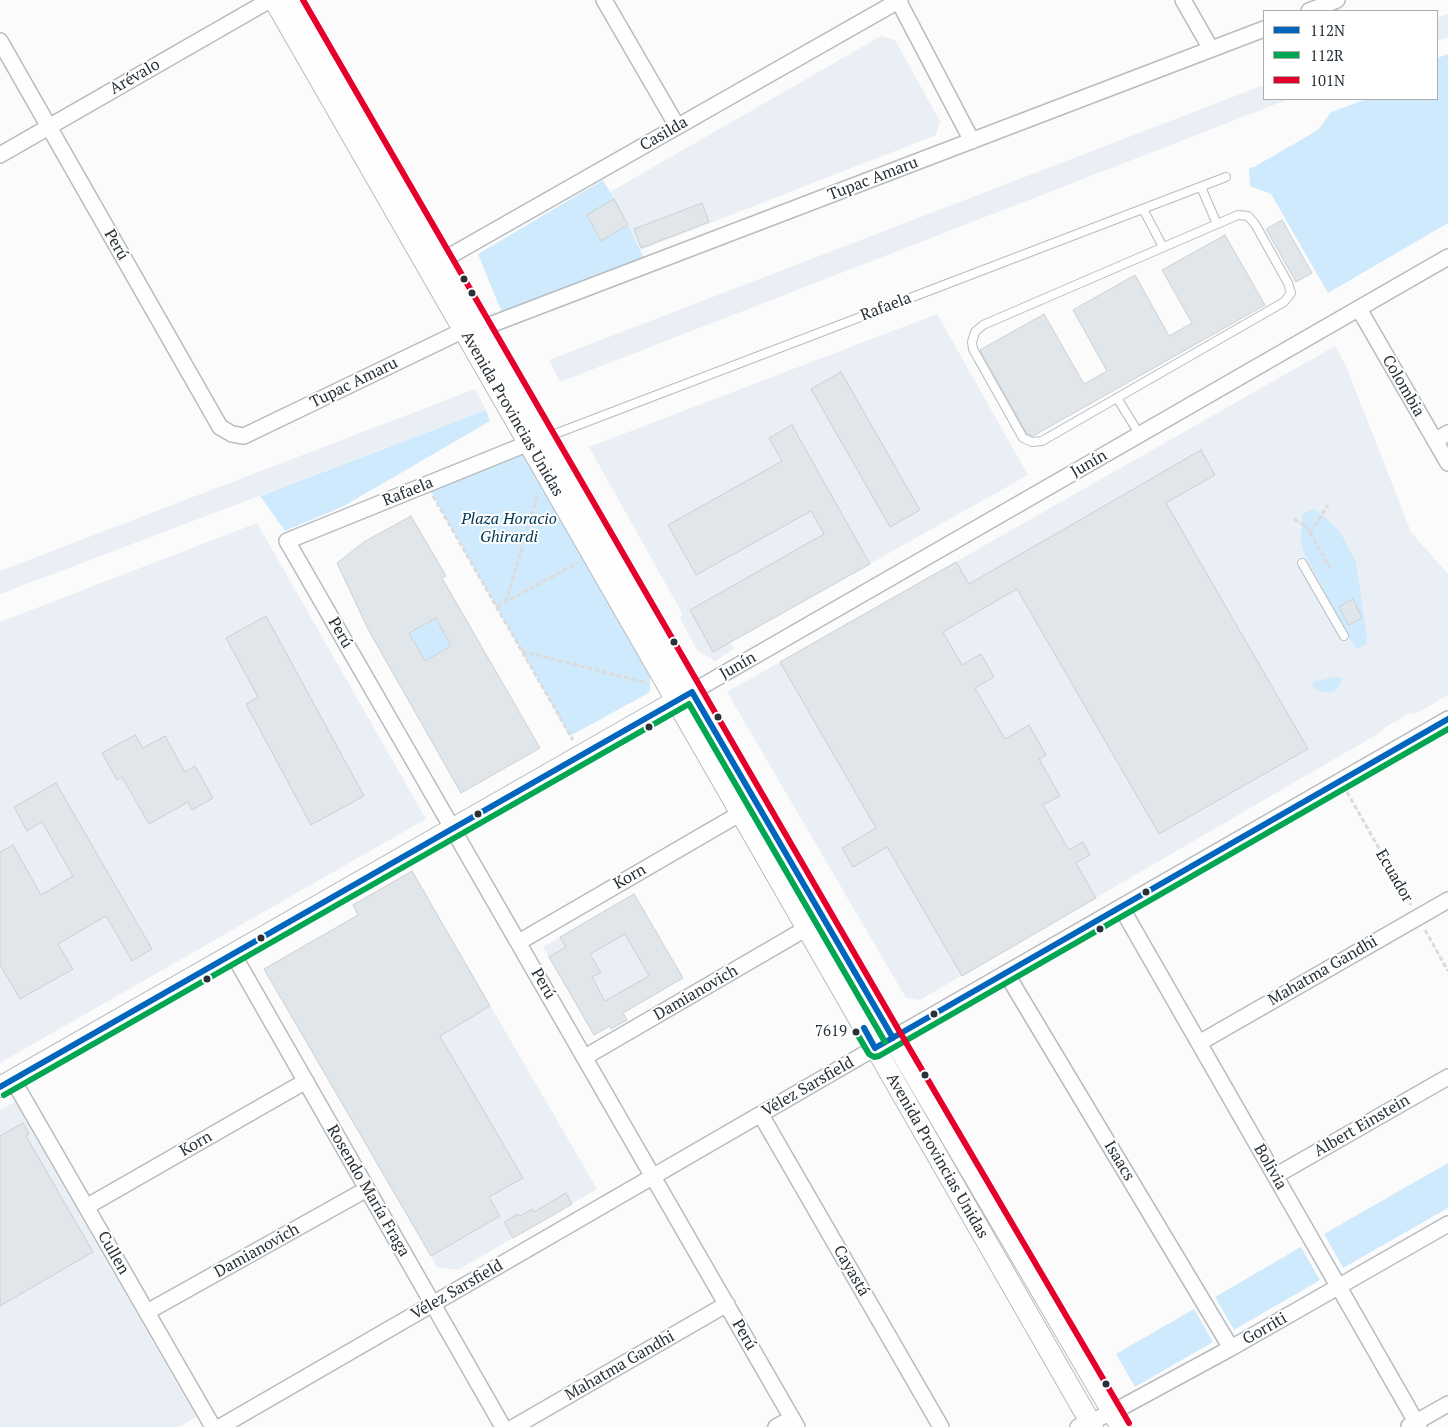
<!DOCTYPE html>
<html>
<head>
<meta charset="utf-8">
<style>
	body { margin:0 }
	#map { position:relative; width:1448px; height:1427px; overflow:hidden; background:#fbfbfb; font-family:"PT Serif",serif }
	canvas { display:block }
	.legend { position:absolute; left:1263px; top:10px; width:175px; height:90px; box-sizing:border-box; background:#fff; border:1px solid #a9adaf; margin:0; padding:6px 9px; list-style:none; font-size:15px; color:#283137 }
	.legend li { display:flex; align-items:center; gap:10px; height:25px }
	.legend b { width:25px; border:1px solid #a9adaf }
</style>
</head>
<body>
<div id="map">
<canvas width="1448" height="1427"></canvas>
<ul class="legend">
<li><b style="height:6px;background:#0065bd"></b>112N</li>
<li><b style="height:6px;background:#00a651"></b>112R</li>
<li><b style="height:6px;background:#e4002b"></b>101N</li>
</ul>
</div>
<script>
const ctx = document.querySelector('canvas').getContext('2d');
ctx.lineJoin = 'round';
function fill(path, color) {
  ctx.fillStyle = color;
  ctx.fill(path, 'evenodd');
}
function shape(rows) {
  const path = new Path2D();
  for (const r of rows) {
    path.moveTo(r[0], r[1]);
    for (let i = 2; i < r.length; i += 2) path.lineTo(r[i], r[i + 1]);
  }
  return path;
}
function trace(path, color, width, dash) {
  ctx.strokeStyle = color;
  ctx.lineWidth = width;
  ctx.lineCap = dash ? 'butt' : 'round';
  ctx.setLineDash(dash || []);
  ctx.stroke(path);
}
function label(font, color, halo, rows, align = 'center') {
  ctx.font = font + ' "PT Serif",serif';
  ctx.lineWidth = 4;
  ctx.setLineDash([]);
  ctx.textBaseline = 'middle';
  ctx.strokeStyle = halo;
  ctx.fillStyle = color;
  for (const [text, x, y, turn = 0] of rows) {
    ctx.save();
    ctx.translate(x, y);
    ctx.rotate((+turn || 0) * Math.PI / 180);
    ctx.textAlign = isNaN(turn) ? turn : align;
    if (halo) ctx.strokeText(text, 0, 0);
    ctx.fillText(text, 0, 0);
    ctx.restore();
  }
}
fill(shape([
	[1448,14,1448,37,1437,41,1437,18],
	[881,36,895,40,940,121,936,135,641,250,628,226,601,241,587,215,614,200,610,192],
	[1264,85,1264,99,1289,99,560,382,549,360],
	[937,314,1028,475,731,642,734,649,715,661,697,650,680,619,682,613,589,447],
	[1335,346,1346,366,1411,532,1448,574,1448,695,1415,714,1410,713,1384,728,1381,732,920,1000,906,998,727,692],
	[475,389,486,410,0,594,0,571],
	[257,523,426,819,0,1063,0,622],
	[412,871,597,1189,458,1270,437,1267,264,969,358,915,353,905],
	[634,894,683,978,623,1013,627,1020,611,1029,609,1026,594,1035,543,947],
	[15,1102,196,1417,179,1427,0,1427,0,1110]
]), '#e9eff4');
fill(shape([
	[1448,54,1448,223,1328,293,1271,194,1250,186,1249,168,1254,167,1318,130,1331,112,1367,99,1437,99,1437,58],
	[603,180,614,199,587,216,601,241,628,225,646,262,502,313,478,254],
	[486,410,490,421,344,506,285,531,260,496],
	[524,454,650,675,650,692,570,736,431,492],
	[1314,509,1327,519,1340,532,1356,562,1367,637,1366,644,1360,648,1356,648,1345,631,1304,553,1301,541,1302,518,1304,513],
	[436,618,451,646,425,661,409,633],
	[1334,677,1338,677,1342,680,1338,687,1332,692,1321,692,1312,686,1313,682],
	[1448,1163,1448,1208,1343,1268,1324,1234],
	[1301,1247,1320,1280,1234,1330,1215,1297],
	[1194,1309,1213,1342,1135,1387,1116,1354]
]), '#d0eafd');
const building = shape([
	[614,199,628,225,601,241,587,215,614,199],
	[702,203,709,222,641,248,634,229,702,203],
	[1282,220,1312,273,1296,282,1266,229,1282,220],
	[1225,235,1265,305,1033,436,1027,434,980,350,1044,314,1084,384,1107,371,1073,310,1135,275,1169,336,1192,323,1162,270,1225,235],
	[841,372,920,510,890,527,811,389,841,372],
	[792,425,870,564,713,652,690,610,824,534,811,511,696,575,668,525,782,461,769,438,792,425],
	[1201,450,1215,475,1166,503,1308,749,1159,834,1017,589,943,632,962,665,981,654,994,677,975,688,1005,739,1029,725,1046,755,1039,759,1060,796,1043,805,1069,850,1083,842,1090,855,1076,863,1096,898,962,976,887,847,853,867,842,848,876,828,780,662,956,562,969,584,1201,450],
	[411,516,446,576,442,578,540,748,461,793,368,629,337,563,364,542,411,516],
	[436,618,451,646,425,661,409,633,436,618],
	[1353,599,1362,618,1349,625,1339,607,1353,599],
	[266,616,364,796,311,825,246,704,258,697,226,638,266,616],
	[135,735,143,748,165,736,185,772,195,766,213,798,192,810,188,802,149,824,122,777,117,780,102,753,135,735],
	[56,783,152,949,132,961,106,916,58,944,73,969,20,999,0,965,0,852,13,845,41,895,73,876,42,822,27,831,14,807,56,783],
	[412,871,490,1006,440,1036,523,1178,489,1197,500,1216,431,1256,264,969,358,915,353,905,412,871],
	[634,894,683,978,623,1013,627,1020,611,1029,610,1026,594,1035,549,957,566,947,560,937,634,894],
	[625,934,649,976,605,1001,592,977,601,973,590,954,625,934],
	[23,1123,29,1134,26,1136,93,1252,0,1306,0,1136,23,1123],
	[566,1193,572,1204,513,1238,504,1222,518,1214,520,1216,532,1209,534,1212,566,1193]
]);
fill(building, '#e1e6ea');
trace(building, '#ccd0d3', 1);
const lane = shape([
	[1201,187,1217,224],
	[1143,209,1163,247],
	[1238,215,1248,216,1255,224,1288,283,1291,293,1284,302,1042,441,1032,442,1023,438,973,349,972,342,975,332,983,325,1238,215],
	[1117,398,1140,435],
	[547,437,1226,177],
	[1302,563,1344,636]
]);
const street = shape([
	[604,0,677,126],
	[898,0,972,141],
	[1183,0,1211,49],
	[1309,11,1337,0],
	[0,41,220,427,232,434,244,436,464,330],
	[0,155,270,0],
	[434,265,900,0],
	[1359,309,1448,463],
	[482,328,1264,29],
	[1435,441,1448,433],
	[529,443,287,541,797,1427],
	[692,692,1448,257],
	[1121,907,1419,1427],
	[519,942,741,813],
	[233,954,503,1427],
	[1006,973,1231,1348],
	[893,1038,1448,719],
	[1199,1043,1448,900],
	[585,1057,807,928],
	[13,1080,213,1427],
	[761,1115,941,1427],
	[1275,1176,1448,1077],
	[86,1207,306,1081],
	[147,1312,367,1189],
	[1409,1426,1448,1404],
	[220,1427,875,1048],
	[514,1427,727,1304],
	[776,1427,792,1418],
	[1078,1427,1113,1412,1231,1348,1448,1224]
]);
const secondary = shape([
	[274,0,1093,1427],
	[293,0,893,1038,1121,1427],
	[0,1087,688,694]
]);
trace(lane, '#b8bcbf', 10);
trace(street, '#b8bcbf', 18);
trace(secondary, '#b8bcbf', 22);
trace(shape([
	[433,496,573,740],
	[1294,519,1306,526],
	[1306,526,1330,568],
	[1310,533,1328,505],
	[506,602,538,493],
	[497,607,577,563],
	[522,651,647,683],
	[1347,792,1411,905],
	[1425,930,1448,971]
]), '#dbdbdc', 3, [5, 2.5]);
trace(lane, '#fefefe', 8);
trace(street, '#fefefe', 15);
trace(secondary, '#fefefe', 20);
trace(shape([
	[864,1028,875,1048,1448,719],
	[0,1087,692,692,893,1038]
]), '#0065bd', 6);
trace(shape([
	[856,1032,869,1054,874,1057,879,1056,1448,729],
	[4,1095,689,704,885,1042]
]), '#00a651', 6);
trace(shape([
	[303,0,901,1034,1129,1423]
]), '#e4002b', 6);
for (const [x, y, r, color] of [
	[464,279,4.5,"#283137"],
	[472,293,4.5,"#283137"],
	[674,642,4.5,"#283137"],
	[718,717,4.5,"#283137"],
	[649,727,4.5,"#283137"],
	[478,814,4.5,"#283137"],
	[1146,892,4.5,"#283137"],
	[1100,929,4.5,"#283137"],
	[261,938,4.5,"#283137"],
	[207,979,4.5,"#283137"],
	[934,1014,4.5,"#283137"],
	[856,1032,4.5,"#283137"],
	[925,1075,4.5,"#283137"],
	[1106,1384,4.5,"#283137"]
]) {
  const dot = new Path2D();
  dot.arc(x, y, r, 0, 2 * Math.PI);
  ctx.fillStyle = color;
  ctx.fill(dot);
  trace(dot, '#fff', 2);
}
label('15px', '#283137', '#fff', [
	["7619",847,1032]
], 'right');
label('16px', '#283137', '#fff', [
	["Arévalo",135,77,-30],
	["Casilda",664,134,-30],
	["Tupac Amaru",873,179,-21],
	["Perú",116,245,60],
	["Rafaela",886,307,-21],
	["Tupac Amaru",354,383,-26],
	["Colombia",1403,386,60],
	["Avenida Provincias Unidas",512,414,60],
	["Junín",1089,464,-30],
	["Rafaela",408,492,-22],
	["Perú",340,633,60],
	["Junín",738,666,-30],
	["Ecuador",1394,876,60],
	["Korn",630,877,-30],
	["Mahatma Gandhi",1323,971,-30],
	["Perú",543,984,60],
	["Damianovich",696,993,-30],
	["Vélez Sarsfield",808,1087,-30],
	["Albert Einstein",1362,1126,-30],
	["Korn",196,1144,-30],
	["Avenida Provincias Unidas",937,1156,60],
	["Isaacs",1119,1161,59],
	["Bolivia",1270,1167,60],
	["Rosendo María Fraga",368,1191,60],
	["Damianovich",257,1251,-29],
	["Cullen",113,1253,60],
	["Cayastá",851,1271,60],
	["Vélez Sarsfield",457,1290,-30],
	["Gorriti",1265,1329,-30],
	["Perú",744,1335,60],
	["Mahatma Gandhi",620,1366,-30]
]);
label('italic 16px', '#013754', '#fff', [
	["Plaza Horacio",509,519],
	["Ghirardi",509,537]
]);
</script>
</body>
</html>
